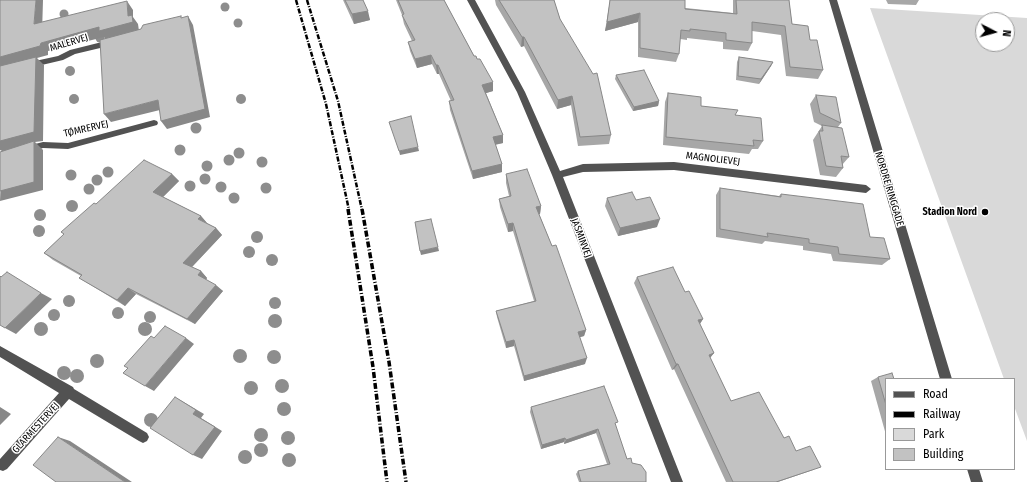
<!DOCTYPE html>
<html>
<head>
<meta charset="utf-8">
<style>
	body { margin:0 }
	#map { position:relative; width:1027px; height:482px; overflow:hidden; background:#fff; font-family:"Fira Sans Condensed",sans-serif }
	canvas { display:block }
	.legend { position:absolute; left:885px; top:378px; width:130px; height:92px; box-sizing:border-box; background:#fff; border:1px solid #999; margin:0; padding:5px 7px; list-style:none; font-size:12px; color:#000 }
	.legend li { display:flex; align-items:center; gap:8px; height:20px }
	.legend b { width:20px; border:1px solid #999 }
	.north { position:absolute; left:975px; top:12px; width:40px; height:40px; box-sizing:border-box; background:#fff; border:1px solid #999; border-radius:50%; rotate:96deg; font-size:11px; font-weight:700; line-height:16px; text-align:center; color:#000 }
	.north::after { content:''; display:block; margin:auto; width:14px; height:18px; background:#000; clip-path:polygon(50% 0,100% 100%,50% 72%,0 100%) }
</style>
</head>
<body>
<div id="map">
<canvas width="1027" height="482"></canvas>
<ul class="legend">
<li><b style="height:5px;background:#525252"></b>Road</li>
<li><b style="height:5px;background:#000"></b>Railway</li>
<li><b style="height:11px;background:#d9d9d9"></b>Park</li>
<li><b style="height:11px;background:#c2c2c2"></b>Building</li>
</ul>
<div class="north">N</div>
</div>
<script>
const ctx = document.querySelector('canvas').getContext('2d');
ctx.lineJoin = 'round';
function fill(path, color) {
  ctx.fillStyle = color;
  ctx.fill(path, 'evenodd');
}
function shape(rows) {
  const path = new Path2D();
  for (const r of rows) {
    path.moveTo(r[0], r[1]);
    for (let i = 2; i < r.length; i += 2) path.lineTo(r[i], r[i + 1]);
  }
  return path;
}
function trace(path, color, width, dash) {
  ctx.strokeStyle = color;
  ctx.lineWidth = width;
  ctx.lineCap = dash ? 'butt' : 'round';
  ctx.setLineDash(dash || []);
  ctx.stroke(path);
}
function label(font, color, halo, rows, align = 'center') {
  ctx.font = font + ' "Fira Sans Condensed",sans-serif';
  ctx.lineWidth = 3;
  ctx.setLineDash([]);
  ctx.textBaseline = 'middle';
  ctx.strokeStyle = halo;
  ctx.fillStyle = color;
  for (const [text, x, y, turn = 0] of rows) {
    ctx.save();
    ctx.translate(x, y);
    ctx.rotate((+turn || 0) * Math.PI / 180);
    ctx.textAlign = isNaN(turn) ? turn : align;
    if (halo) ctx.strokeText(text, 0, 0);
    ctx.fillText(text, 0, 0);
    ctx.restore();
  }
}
fill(shape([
	[870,8,1027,18,1027,441,1014,406,1014,379,1004,379],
	[983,20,1007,20,1007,44,983,44]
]), '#d9d9d9');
fill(shape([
	[467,0,475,0,525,92,560,171,583,164,674,162,866,185,871,189,866,193,674,170,583,172,563,177,683,482,671,482,552,175,517,92,467,0],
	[829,0,837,0,952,379,940,379,829,0],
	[114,39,118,42,117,44,75,54,63,60,29,68,25,65,26,63,58,56,70,50,114,39],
	[154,120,157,121,158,123,157,125,68,149,43,148,0,161,0,153,43,142,68,143,154,120],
	[0,346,73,387,74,389,147,433,149,437,147,441,143,443,139,441,69,399,7,469,3,471,0,470,0,459,59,393,0,357,0,346],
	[967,469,979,469,983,482,971,482,967,469]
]), '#525252');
trace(shape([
	[296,0,326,104,349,210],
	[307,0,338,101,362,210]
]), '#000', 2.5, [5, 1.5, 1, 1.5]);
trace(shape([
	[348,209,373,367,387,482],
	[362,209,389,362,406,482]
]), '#000', 3.5, [6, 2, 1, 2]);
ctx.fillStyle = '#8d8d8d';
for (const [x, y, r] of [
	[225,7,4.5],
	[64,14,4.5],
	[238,23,4.5],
	[100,38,4.5],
	[70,71,5],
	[74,99,5],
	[241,99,5],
	[196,128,5.5],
	[180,150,5.5],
	[239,153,5.5],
	[229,160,5.5],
	[262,162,5.5],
	[207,166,5.5],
	[108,172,5.5],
	[71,175,5.5],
	[205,179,5.5],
	[97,180,5.5],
	[190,186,5.5],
	[221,187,5.5],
	[266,188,5.5],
	[89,189,5.5],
	[234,198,5.5],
	[72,206,6],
	[40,215,6],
	[39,231,6],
	[257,237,6],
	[249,252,6],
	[272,260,6],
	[69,301,6],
	[275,303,6],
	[118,313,6],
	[54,315,6],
	[150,317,6],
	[275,321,7],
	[41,329,7],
	[145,329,7],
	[240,356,7],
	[274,357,7],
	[97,361,7],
	[64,373,7],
	[77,376,7],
	[282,386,7],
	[251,388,7],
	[284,409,7],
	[151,420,7],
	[261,435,7],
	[288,438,7],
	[261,450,7],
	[245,457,7],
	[289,460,7]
]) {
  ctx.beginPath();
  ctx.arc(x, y, r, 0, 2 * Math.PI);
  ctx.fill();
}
fill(shape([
	[343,0,363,0,370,20,354,24],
	[396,0,444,0,493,91,486,93,503,135,503,143,495,145,502,164,502,172,473,179,450,110,449,101,451,101,439,74,437,74,432,64,417,68,410,51,408,42,412,41,404,24,402,15],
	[495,0,554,0,560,19,611,135,609,144,578,146,571,105,557,109,524,46,521,47,496,5],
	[610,0,733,13,733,0,789,0,792,24,810,40,823,70,818,79,786,76,781,35,752,31,752,43,748,51,723,49,723,42,687,38,687,40,680,39,679,54,676,62,638,57,638,22,605,31],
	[886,0,919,0,916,5,888,4],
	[739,57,773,62,771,66,759,84,736,80,737,62],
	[616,75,659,101,658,106,633,111,615,79],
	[668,93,701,106,736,115,763,141,758,149,752,149,749,154,663,145,665,102],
	[816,95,841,123,838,127,849,157,842,165,843,168,836,177,820,175,813,140,822,126,814,122,810,104],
	[172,174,179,181,163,197,201,216,207,223,216,228,222,235,192,267,201,271,207,278,206,280,223,291,195,324,136,294,125,306,89,284,79,278,81,276,53,260,44,253,64,234,61,232,96,204],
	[506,174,541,206,540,214,539,214,552,246,586,330,584,336,580,337,585,364,524,381,514,346,506,348,497,317,496,311,534,301,513,231,508,232,500,207,499,199,509,196,506,183],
	[720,188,779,196,781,194,870,237,890,259,882,265,833,261,831,254,803,250,803,246,765,241,762,244,716,237,716,195],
	[607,198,636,200,657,227,618,236,605,206],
	[637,277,685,292,703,319,700,324,714,353,710,358,731,401,784,438,796,451,813,470,778,482,726,482,674,369,672,370,634,283],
	[878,377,886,379,886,435,871,381],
	[531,407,615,426,627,459,632,463,646,482,579,482,576,474,578,471,607,464,596,433,564,444,564,442,541,449,530,412]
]), '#a7a7a7');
fill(shape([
	[36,0,43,0,42,33,34,24],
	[127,1,133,10,133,17,138,24,139,31,106,40,104,37,48,51,48,55,37,58,44,65,43,141,35,142,43,150,43,190,0,201,2,151,0,150,0,57,41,43,128,16],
	[368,11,370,20,354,24,352,14],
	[640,13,638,22,605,31,607,22],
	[188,16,193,25,210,117,167,129,161,121],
	[522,37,524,37,524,46,521,47],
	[431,55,432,64,417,68,415,59],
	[773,62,771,66,759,84,761,79],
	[436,65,438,65,439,74,437,74],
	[493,82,493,91,483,94,482,85],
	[572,96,571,105,557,109,558,100],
	[158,100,164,109,111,122,104,114],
	[659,101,658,106,633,111,634,107],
	[503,135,503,143,493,145,493,137],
	[418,147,419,151,400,155,399,151],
	[502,164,502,172,473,179,472,171],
	[172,174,179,181,160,200,153,192],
	[541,206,540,214,536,215,536,207],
	[201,216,207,223,198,219],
	[660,219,657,227,618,236,620,228],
	[513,223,513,231,508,232,508,224],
	[216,228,222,235,190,269,183,263],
	[438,247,439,251,421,255,420,251],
	[201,271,207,278,204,282,198,275],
	[216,285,223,291,195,324,187,319],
	[128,288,136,294,125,306,117,300],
	[41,293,52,299,16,334,5,328],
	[703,319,699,325,698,320],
	[586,330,584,336,577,338,578,332],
	[186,338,194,344,154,391,145,386],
	[514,340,514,346,506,348,506,342],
	[714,353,709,359,709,355],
	[587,358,585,364,524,381,524,376],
	[676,364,678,364,674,369,672,370],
	[175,397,204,414,201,418,222,431,202,459,193,455,193,414],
	[0,407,11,414,0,425],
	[598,429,596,433,564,444,566,440],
	[58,437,70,441,132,482,125,482],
	[565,438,564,442,541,449,542,445]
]), '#888');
const building = shape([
	[0,0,36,0,34,24,127,1,128,16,132,15,133,22,99,31,99,27,41,43,40,46,0,57,0,0],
	[345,0,363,0,368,11,352,14,345,0],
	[398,0,444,0,474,56,476,56,477,59,480,59,493,82,482,85,503,135,493,137,502,164,472,171,449,101,454,100,438,65,436,65,431,55,415,59,408,42,415,40,402,15,404,14,398,0],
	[499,0,554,0,560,19,593,74,597,73,611,135,580,137,572,96,558,100,524,37,522,37,499,0],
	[610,0,685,0,685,9,737,14,736,0,789,0,792,24,808,26,810,40,817,40,823,70,790,67,785,26,752,22,752,43,726,40,726,33,690,29,690,31,681,30,679,54,640,48,640,13,607,22,610,0],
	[181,16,181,18,188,16,205,109,161,121,158,100,104,114,100,40,141,29,143,25,181,16],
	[36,57,34,132,0,141,0,66,36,57],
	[739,57,773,62,761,79,738,76,739,57],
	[644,70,659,101,634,107,616,75,644,70],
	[668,93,701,97,701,106,738,110,735,115,761,118,763,141,753,140,754,146,666,137,668,93],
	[816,95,836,97,841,123,820,113,816,95],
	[411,116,418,147,399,151,389,122,411,116],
	[822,125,842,128,849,157,841,156,843,168,826,166,819,131,823,131,822,125],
	[34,141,34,182,0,191,0,152,34,141],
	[144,160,172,174,153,192,201,216,198,219,216,228,183,263,201,271,198,275,216,285,187,319,128,288,117,300,79,278,82,275,44,253,64,234,61,232,94,203,96,204,144,160],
	[527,169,541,206,536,207,552,246,556,245,586,330,578,332,587,358,524,376,514,340,506,342,496,311,536,301,513,223,508,224,499,199,511,196,506,174,527,169],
	[720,188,781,197,781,194,863,204,870,237,884,238,890,259,839,254,838,247,809,243,809,239,767,233,768,237,720,229,720,188],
	[632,192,636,200,650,197,660,219,620,228,607,198,632,192],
	[431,219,438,247,420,251,415,222,431,219],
	[673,267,685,292,689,291,703,319,698,320,714,353,709,355,731,401,759,392,784,438,789,436,796,451,810,446,821,467,776,482,733,482,678,364,676,364,637,277,673,267],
	[7,272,41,293,5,328,0,325,0,276,1,277,7,272],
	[165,326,186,338,145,386,123,373,128,368,124,366,151,336,154,338,165,326],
	[892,373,894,379,886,379,886,405,878,377,892,373],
	[604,386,618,422,615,423,627,459,631,458,632,463,641,465,646,472,646,482,581,482,578,471,610,464,598,429,566,440,565,438,542,445,531,407,604,386],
	[175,397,196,410,193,414,215,427,193,455,150,428,175,397],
	[58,437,125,482,56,482,33,465,58,437]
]);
fill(building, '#c2c2c2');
trace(building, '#888', 1);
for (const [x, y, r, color] of [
	[985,212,4,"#000"]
]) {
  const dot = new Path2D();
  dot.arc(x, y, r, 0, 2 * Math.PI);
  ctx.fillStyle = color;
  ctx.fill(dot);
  trace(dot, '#fff', 1.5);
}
label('10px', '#000', '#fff', [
	["MALERVEJ",69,43,-17],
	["TØMRERVEJ",86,129,-13],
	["MAGNOLIEVEJ",713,159,7],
	["NORDRE RINGGADE",889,189,73],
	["JASMINVEJ",581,238,69],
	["GLARMESTERVEJ",36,428,-48]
]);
label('bold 10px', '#000', '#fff', [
	["Stadion Nord",977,212]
], 'right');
</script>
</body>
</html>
